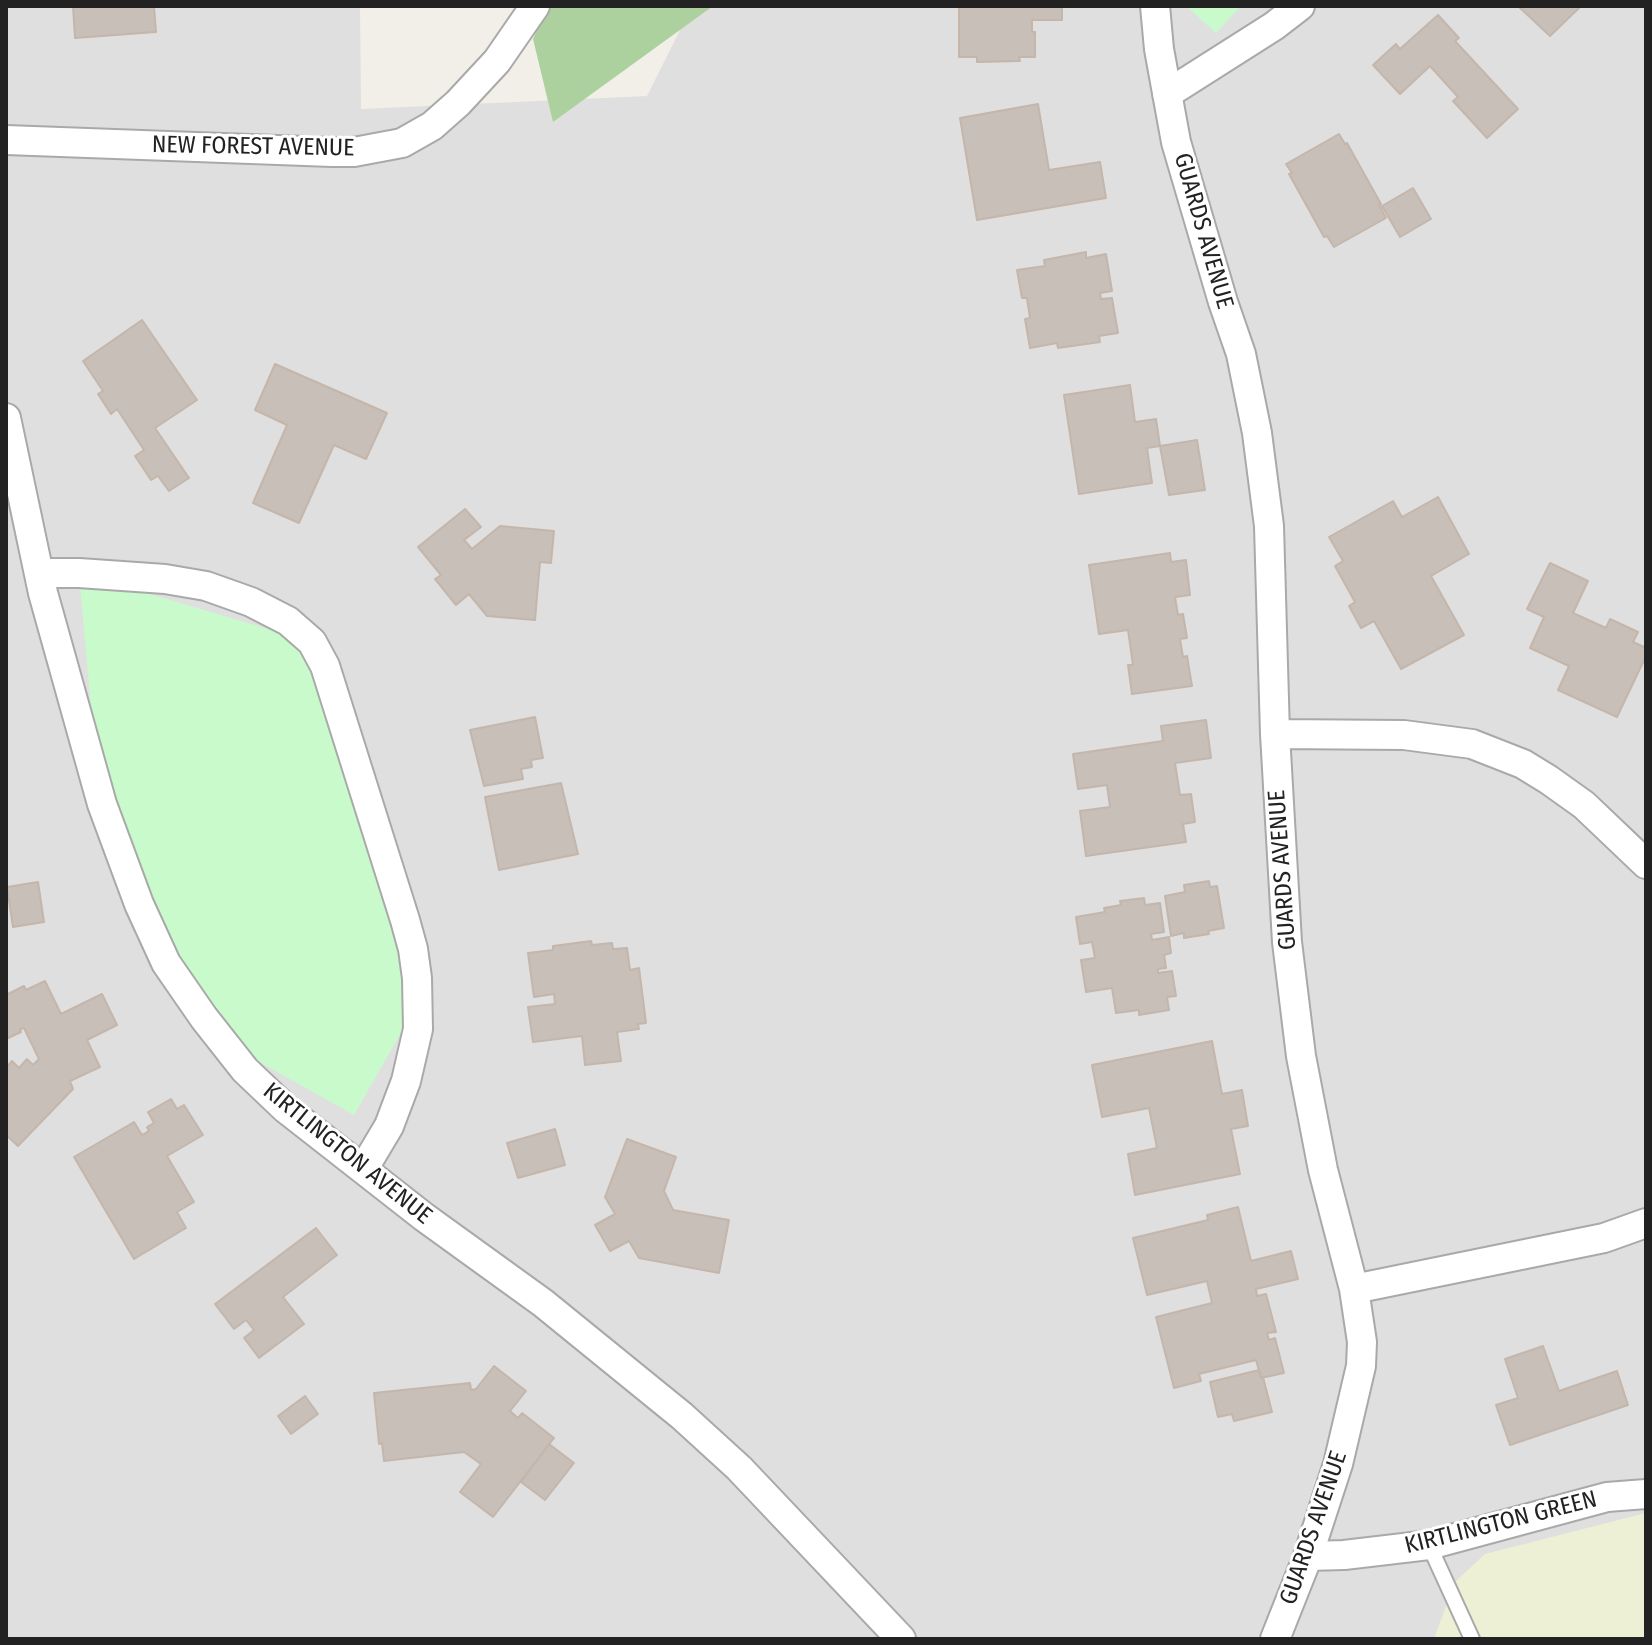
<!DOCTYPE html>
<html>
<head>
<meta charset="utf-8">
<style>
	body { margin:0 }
	#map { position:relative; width:1652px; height:1645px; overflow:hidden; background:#f2efe9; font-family:"Fira Sans Condensed",sans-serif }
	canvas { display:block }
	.frame { position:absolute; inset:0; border:8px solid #222; pointer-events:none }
</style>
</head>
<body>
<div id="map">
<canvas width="1652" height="1645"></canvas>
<div class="frame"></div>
</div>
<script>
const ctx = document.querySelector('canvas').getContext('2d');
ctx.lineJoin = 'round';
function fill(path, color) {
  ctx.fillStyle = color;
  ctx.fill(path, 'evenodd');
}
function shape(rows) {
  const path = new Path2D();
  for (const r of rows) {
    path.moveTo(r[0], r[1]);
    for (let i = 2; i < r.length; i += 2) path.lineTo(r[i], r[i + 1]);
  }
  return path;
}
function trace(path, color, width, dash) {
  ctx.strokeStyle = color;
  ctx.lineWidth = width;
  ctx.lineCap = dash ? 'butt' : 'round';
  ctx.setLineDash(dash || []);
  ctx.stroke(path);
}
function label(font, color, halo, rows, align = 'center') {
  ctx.font = font + ' "Fira Sans Condensed",sans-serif';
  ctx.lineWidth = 6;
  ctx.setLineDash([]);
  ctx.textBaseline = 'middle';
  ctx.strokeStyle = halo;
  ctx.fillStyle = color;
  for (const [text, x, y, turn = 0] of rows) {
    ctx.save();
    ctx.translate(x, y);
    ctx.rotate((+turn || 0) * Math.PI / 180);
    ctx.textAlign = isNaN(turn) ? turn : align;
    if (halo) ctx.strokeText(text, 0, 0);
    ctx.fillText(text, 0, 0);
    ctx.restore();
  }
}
fill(shape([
	[6,6,360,6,361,109,647,96,692,6,1646,6,1646,1639,6,1639]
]), '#e0dfdf');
fill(shape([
	[1646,1513,1646,1639,1434,1639,1455,1582,1485,1554]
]), '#eef0d5');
fill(shape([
	[548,6,713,6,553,122,533,39]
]), '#add19e');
fill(shape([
	[1186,6,1241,6,1216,33],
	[79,573,312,642,418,1003,354,1115,220,1040,98,787]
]), '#c8facc');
const building = shape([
	[73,6,154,6,156,32,75,38,73,6],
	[959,6,1062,6,1062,20,1032,20,1032,32,1035,32,1035,57,1019,57,1020,61,977,62,977,57,959,57,959,6],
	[1518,6,1581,6,1550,36,1518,6],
	[1438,15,1459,38,1455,41,1518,109,1487,138,1453,101,1458,97,1430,66,1400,94,1373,65,1396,44,1400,49,1438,15],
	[1038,104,1049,170,1100,162,1106,198,977,220,960,118,1038,104],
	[1339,134,1345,144,1347,143,1381,204,1379,205,1386,218,1334,247,1327,236,1324,237,1289,174,1292,173,1286,164,1339,134],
	[1413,188,1431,219,1400,237,1382,206,1413,188],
	[1086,252,1086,258,1106,254,1112,291,1100,293,1101,299,1112,298,1118,333,1099,336,1100,342,1058,348,1057,343,1030,348,1025,319,1030,318,1027,298,1022,298,1017,270,1045,266,1044,260,1086,252],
	[142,320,197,400,155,428,189,478,169,491,158,476,151,480,135,456,144,450,117,409,111,414,98,394,103,391,83,361,142,320],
	[275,364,387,413,366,459,334,445,299,523,253,503,287,425,255,410,275,364],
	[1130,385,1135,422,1156,419,1160,446,1147,448,1152,483,1079,494,1064,395,1130,385],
	[1197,440,1205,490,1169,495,1160,446,1197,440],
	[1438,497,1469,554,1431,576,1464,635,1401,669,1374,621,1361,628,1349,606,1355,602,1335,566,1343,561,1329,537,1393,501,1402,517,1438,497],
	[465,509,481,527,464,540,472,549,500,526,554,531,551,563,540,562,535,620,487,616,469,594,456,605,435,579,441,575,418,547,465,509],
	[1170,553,1171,562,1186,560,1190,595,1175,597,1178,615,1183,614,1187,638,1180,639,1183,657,1187,656,1192,686,1132,694,1128,665,1133,665,1128,630,1099,634,1089,565,1170,553],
	[1550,563,1588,581,1573,613,1606,628,1610,619,1638,632,1633,642,1646,648,1646,656,1617,717,1558,690,1569,666,1530,648,1544,617,1527,609,1550,563],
	[535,717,543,758,531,760,532,767,521,769,523,779,484,786,470,730,535,717],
	[1206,720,1211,758,1175,763,1180,795,1191,794,1195,822,1183,824,1186,842,1086,856,1080,811,1110,807,1107,785,1078,789,1073,754,1163,741,1161,726,1206,720],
	[561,783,578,854,499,870,485,797,561,783],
	[1209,881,1210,887,1217,886,1224,928,1208,931,1209,934,1184,938,1184,933,1171,936,1165,896,1185,892,1184,885,1209,881],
	[38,882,44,922,13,927,7,887,38,882],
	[1144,898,1145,905,1160,903,1164,932,1151,934,1152,940,1169,937,1171,953,1164,955,1166,968,1158,969,1158,973,1172,971,1176,996,1167,997,1169,1010,1139,1015,1139,1010,1116,1013,1112,988,1086,992,1081,960,1095,958,1092,942,1080,944,1076,917,1105,912,1104,908,1121,905,1120,901,1144,898],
	[591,941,592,945,612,943,613,949,627,948,630,970,639,968,646,1023,638,1024,639,1029,617,1032,621,1061,585,1065,582,1036,533,1042,528,1007,555,1004,554,994,534,997,528,953,553,950,553,946,591,941],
	[45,981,61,1014,102,994,117,1025,87,1040,100,1067,70,1081,73,1089,18,1146,6,1135,6,1068,12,1061,19,1068,27,1059,33,1065,39,1059,24,1028,20,1029,21,1032,6,1039,6,995,24,986,26,990,45,981],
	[1212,1041,1222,1094,1242,1090,1248,1126,1231,1129,1240,1174,1135,1195,1128,1154,1157,1148,1149,1108,1102,1117,1092,1065,1212,1041],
	[171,1099,177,1109,184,1105,203,1135,167,1156,194,1202,177,1212,186,1228,134,1259,74,1157,134,1122,142,1135,149,1131,147,1127,154,1123,148,1112,171,1099],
	[555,1129,565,1165,518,1178,507,1143,555,1129],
	[627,1139,676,1157,664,1191,673,1210,729,1220,719,1273,639,1258,629,1241,610,1251,595,1225,615,1214,605,1197,627,1139],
	[1238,1207,1251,1261,1291,1251,1298,1279,1256,1289,1257,1296,1266,1294,1276,1332,1267,1333,1269,1340,1275,1338,1284,1373,1261,1378,1256,1360,1199,1374,1201,1381,1174,1388,1156,1317,1212,1303,1207,1281,1147,1295,1133,1238,1208,1220,1207,1215,1238,1207],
	[316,1228,337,1255,283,1297,304,1324,259,1358,244,1338,254,1330,246,1320,234,1329,215,1304,316,1228],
	[1543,1346,1559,1391,1617,1371,1628,1405,1510,1445,1496,1405,1518,1398,1505,1359,1543,1346],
	[494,1366,526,1391,510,1411,518,1418,522,1413,554,1438,493,1517,460,1492,481,1464,464,1452,384,1461,382,1443,379,1444,374,1393,470,1383,471,1390,476,1389,494,1366],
	[1259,1370,1261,1378,1263,1377,1272,1412,1234,1421,1232,1414,1218,1417,1210,1382,1259,1370],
	[305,1396,318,1414,291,1434,278,1416,305,1396],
	[549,1444,574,1463,545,1500,521,1482,549,1444]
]);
fill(building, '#c7bfb8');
trace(building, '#c4b6ab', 2);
const service = shape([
	[1429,1545,1472,1639]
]);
const minor = shape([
	[1155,6,1159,49,1176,142,1223,302,1241,354,1257,433,1269,526,1275,734,1287,942,1301,1056,1323,1170,1354,1289,1362,1342,1361,1366,1338,1464,1308,1556,1275,1639],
	[1167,94,1274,26,1300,6],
	[6,140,332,152,354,152,402,143,432,126,458,103,497,61,535,6],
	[6,418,43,593,102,804,139,904,166,963,204,1018,245,1070,286,1109,424,1217,543,1303,682,1416,739,1468,901,1639],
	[39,573,79,573,165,579,206,586,251,602,288,621,312,642,325,666,405,920,413,949,417,978,418,1029,406,1081,389,1126,364,1168],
	[1275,734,1404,735,1472,744,1523,764,1549,780,1584,805,1646,864],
	[1354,1289,1604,1238,1646,1223],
	[1308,1556,1344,1555,1429,1545,1607,1497,1646,1494]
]);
trace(service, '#a9a9a9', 18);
trace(minor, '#a9a9a9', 32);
trace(service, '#fff', 14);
trace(minor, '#fff', 28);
label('24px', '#222', '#fff', [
	["NEW FOREST AVENUE",253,147,1],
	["GUARDS AVENUE",1203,231,74],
	["GUARDS AVENUE",1283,870,-94],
	["KIRTLINGTON AVENUE",347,1154,39],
	["KIRTLINGTON GREEN",1501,1523,-14],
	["GUARDS AVENUE",1314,1528,-71]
]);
</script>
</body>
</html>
